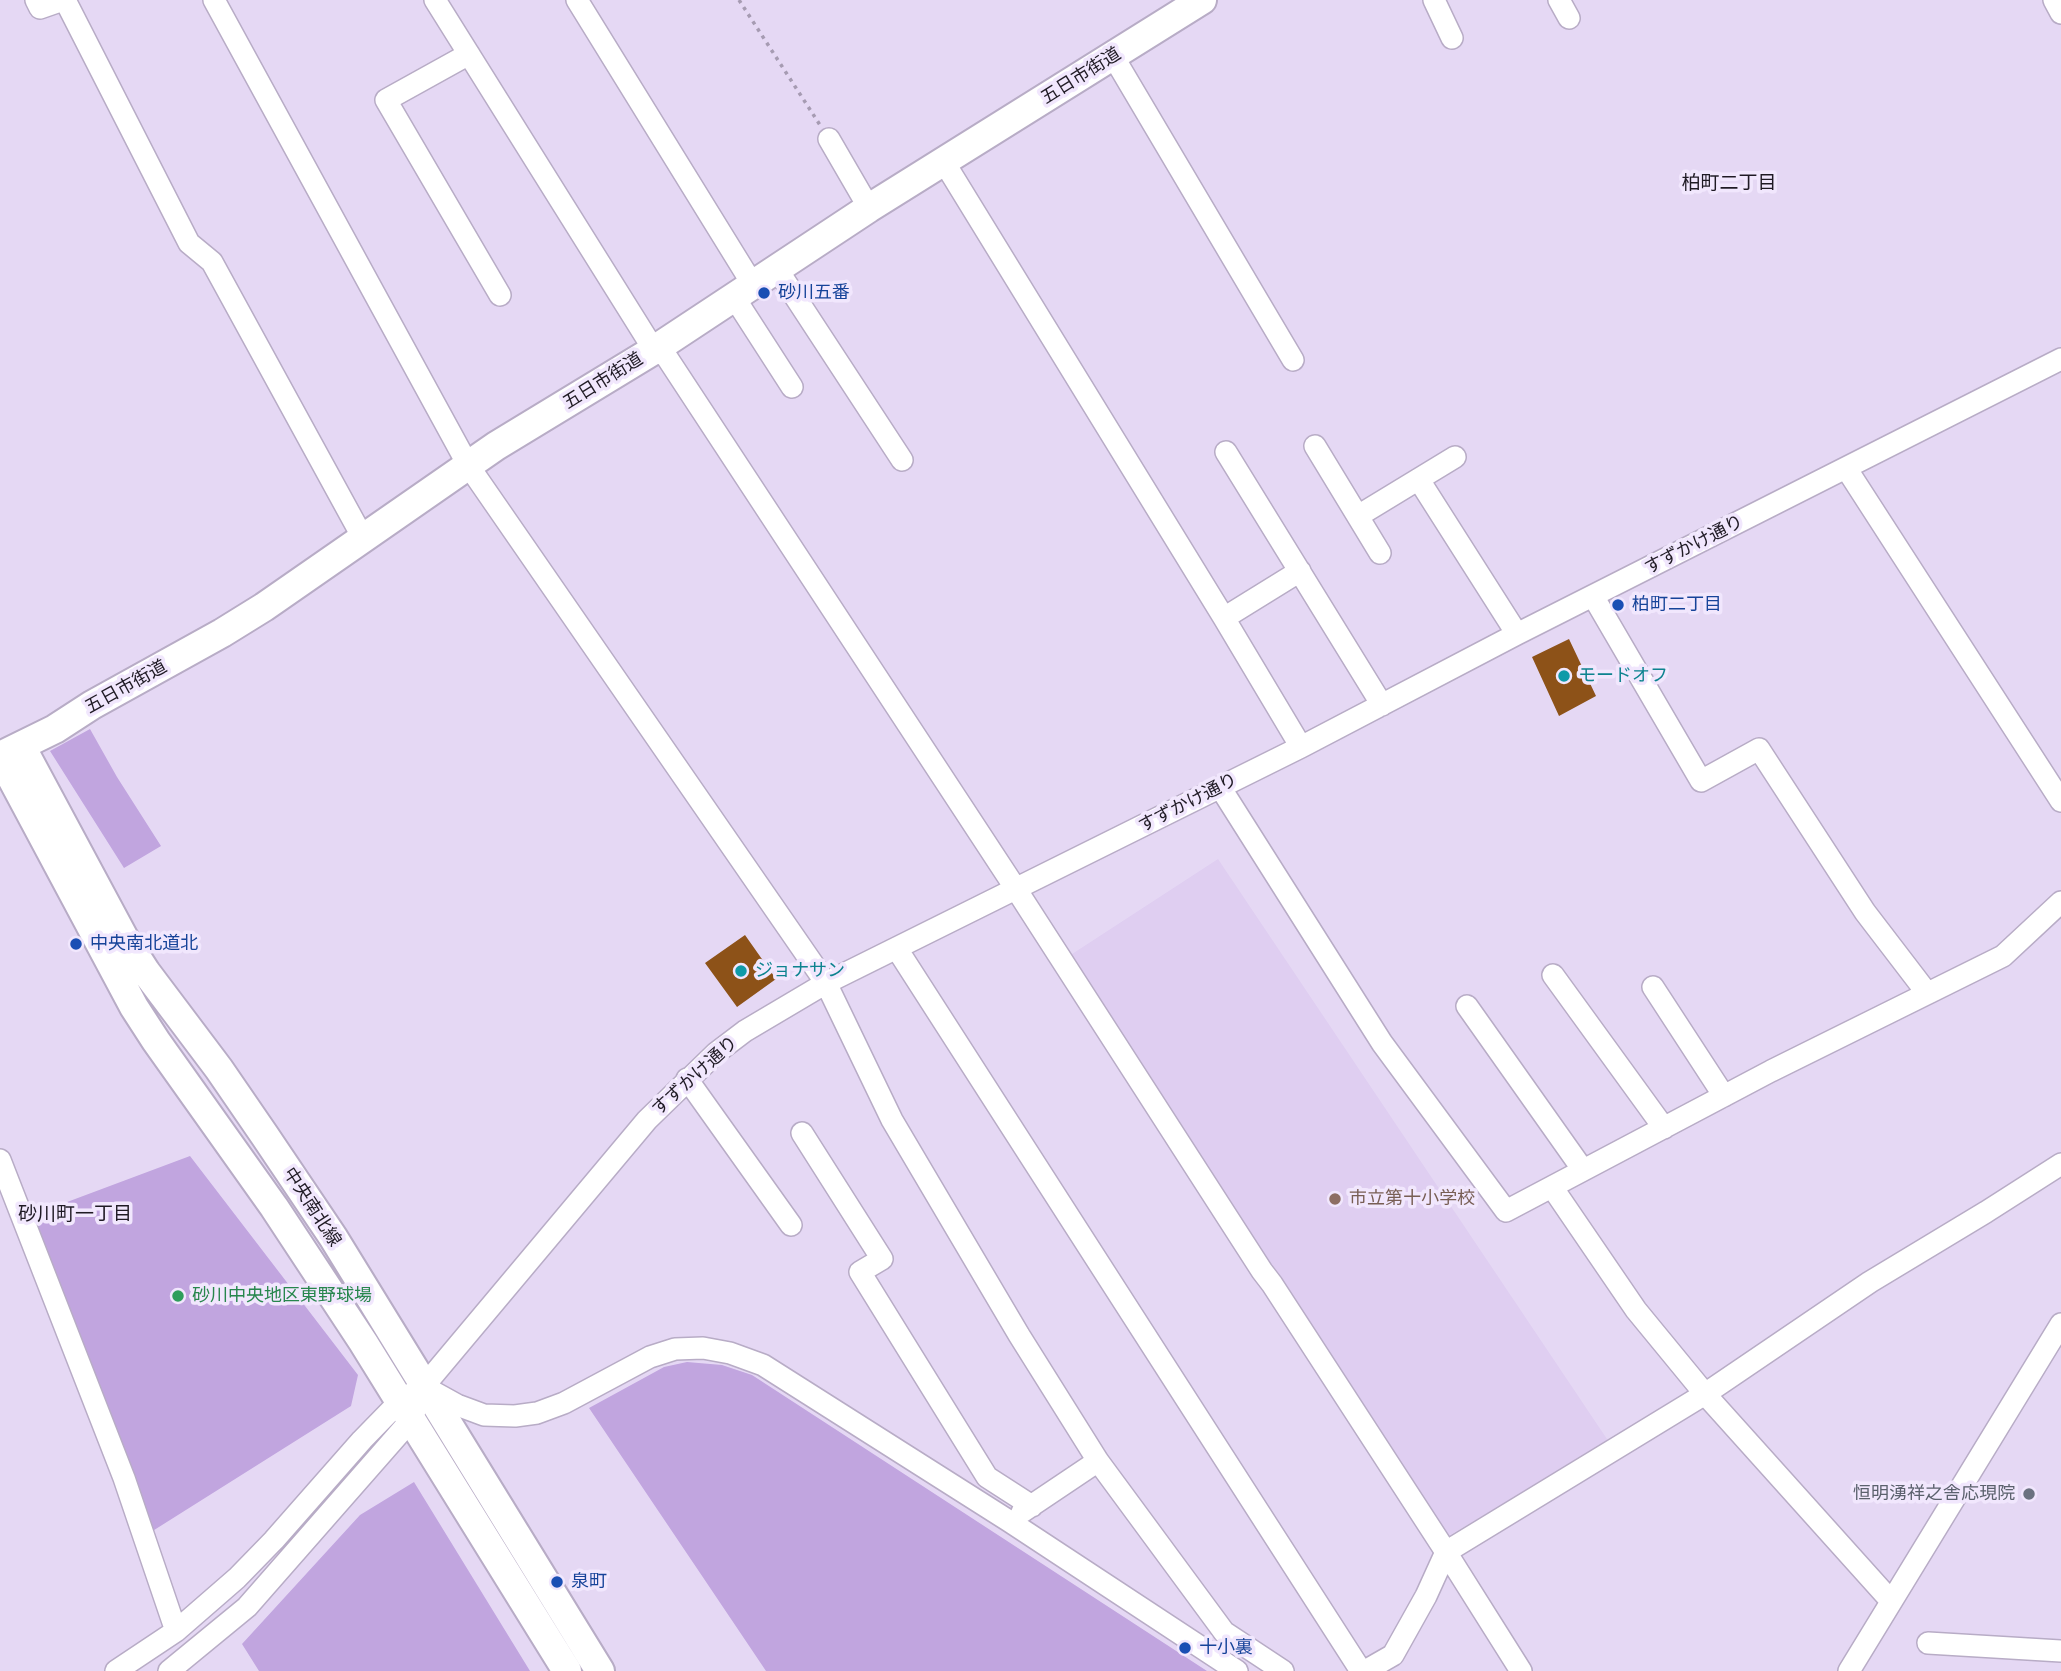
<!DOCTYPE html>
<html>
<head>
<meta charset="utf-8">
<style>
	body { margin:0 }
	canvas { display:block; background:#e5d8f4 }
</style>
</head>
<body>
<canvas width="2061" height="1671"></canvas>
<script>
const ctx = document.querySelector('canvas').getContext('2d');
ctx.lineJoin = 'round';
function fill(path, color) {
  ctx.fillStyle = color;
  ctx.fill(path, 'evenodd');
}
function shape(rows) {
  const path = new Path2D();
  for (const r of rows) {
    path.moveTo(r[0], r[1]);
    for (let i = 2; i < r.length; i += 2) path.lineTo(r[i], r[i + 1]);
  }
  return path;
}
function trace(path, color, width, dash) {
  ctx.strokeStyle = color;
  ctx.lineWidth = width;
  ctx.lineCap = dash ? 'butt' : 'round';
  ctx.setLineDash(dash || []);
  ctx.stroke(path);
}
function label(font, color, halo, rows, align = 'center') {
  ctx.font = font + ' "Work Sans","Noto Sans JP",sans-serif';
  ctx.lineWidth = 7;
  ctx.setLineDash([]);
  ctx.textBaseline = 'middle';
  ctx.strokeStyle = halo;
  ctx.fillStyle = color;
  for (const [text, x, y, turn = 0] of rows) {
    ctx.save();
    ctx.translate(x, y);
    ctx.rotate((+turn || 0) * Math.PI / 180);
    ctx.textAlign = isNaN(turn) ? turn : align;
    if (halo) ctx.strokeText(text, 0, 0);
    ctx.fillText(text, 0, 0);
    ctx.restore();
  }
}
fill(shape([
	[1218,859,1609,1442,1450,1535,1434,1530,1069,956]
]), '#dfcef1');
fill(shape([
	[90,729,117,777,161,846,124,868,50,751],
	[190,1156,358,1375,351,1406,151,1532,27,1217],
	[687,1362,722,1365,752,1375,1207,1671,766,1671,589,1408,664,1367],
	[414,1482,530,1671,259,1671,242,1644,360,1515]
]), '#c1a5df');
fill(shape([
	[1569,639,1596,696,1559,716,1532,657],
	[745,935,776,979,737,1007,705,963]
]), '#8d5218');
const minor = shape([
	[36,0,40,8,63,0],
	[65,0,189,243,212,262,363,538],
	[214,0,468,465,826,983,892,1120,1019,1335,1098,1461,1224,1632,1283,1671],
	[435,0,654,350,666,356,1016,889,1262,1271,1272,1284,1446,1552,1521,1671],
	[577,0,753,285],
	[1434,0,1452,38],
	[1559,0,1569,18],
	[2054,0,2061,13],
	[469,54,386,100,500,295],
	[1113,56,1293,360],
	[829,139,869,208],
	[944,162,1224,618,1301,747],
	[777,269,902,460],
	[734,297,792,387],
	[1315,446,1380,553],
	[1226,452,1382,705],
	[1846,468,2061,801],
	[1419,480,1517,634],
	[1358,516,1455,457],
	[1593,596,1701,781,1759,749,1865,912,1927,993],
	[1224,618,1300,571],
	[1220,787,1382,1043,1506,1211,1771,1071,2003,956,2061,902],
	[897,949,1361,1671],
	[1553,975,1664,1128],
	[1653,987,1724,1096],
	[1467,1006,1583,1170],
	[687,1079,791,1225],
	[802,1133,882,1259,860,1272,987,1477,1032,1506],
	[0,1160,124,1478,176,1631],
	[1552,1187,1636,1310,1705,1394,1891,1601],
	[428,1389,457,1405,484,1415,515,1416,537,1413,564,1403,650,1357,675,1349,703,1348,730,1353,763,1365,1009,1521,1237,1671],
	[1022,1512,1098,1461],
	[1928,1643,2061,1651],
	[116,1671,176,1631,237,1578,274,1540,362,1440,400,1401,424,1386,647,1120,716,1053,745,1031,826,983,1301,747,1517,634,2061,359],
	[169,1671,247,1607,411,1420,416,1408],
	[1365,1671,1393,1655,1426,1596,1446,1552,1705,1394,1870,1282,1986,1212,2061,1164],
	[1849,1671,2061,1324]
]);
const major = shape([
	[21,746,124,938,146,972,219,1069,265,1136,333,1237,600,1671],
	[0,756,55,729,92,705,222,633,264,607,496,446,654,350,869,208,1202,0],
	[0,756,134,1007,156,1041,274,1207,363,1342,567,1671]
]);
trace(minor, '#b8acc6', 24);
trace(major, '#b8acc6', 32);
trace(shape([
	[739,0,820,125]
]), '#a69bb2', 3.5, [3.5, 5]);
trace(minor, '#fff', 21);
trace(major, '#fff', 28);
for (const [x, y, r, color] of [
	[764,293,7,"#1a4fb4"],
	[1618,605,7,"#1a4fb4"],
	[1564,676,7,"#0f9aa8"],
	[76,944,7,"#1a4fb4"],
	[741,971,7,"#0f9aa8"],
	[1335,1199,7,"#8d6e63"],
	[178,1296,7,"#2e9e5b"],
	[2029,1494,7,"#6b7280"],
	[557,1582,7,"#1a4fb4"],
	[1185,1648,7,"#1a4fb4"]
]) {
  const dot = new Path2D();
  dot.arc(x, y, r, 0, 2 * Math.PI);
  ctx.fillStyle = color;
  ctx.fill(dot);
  trace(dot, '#f1e7fd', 2.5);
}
label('18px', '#1f1a24', '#f1e7fd', [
	["五日市街道",1081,76,-32],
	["五日市街道",603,381,-32],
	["すずかけ通り",1694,545,-27],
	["五日市街道",126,687,-29],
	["すずかけ通り",1188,803,-27],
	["すずかけ通り",695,1076,-42],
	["中央南北線",312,1207,57]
]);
label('18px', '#164399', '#f1e7fd', [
	["砂川五番",778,293],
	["柏町二丁目",1632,605],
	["中央南北道北",90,944],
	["泉町",571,1582],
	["十小裏",1199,1648]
], 'left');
label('18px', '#0d838f', '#f1e7fd', [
	["モードオフ",1578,676],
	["ジョナサン",755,971]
], 'left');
label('18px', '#785e54', '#f1e7fd', [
	["市立第十小学校",1349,1199]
], 'left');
label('18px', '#27864d', '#f1e7fd', [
	["砂川中央地区東野球場",192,1296]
], 'left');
label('18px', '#5b616d', '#f1e7fd', [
	["恒明湧祥之舎応現院",2015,1494]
], 'right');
label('19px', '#1f1a24', '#f1e7fd', [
	["柏町二丁目",1729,183],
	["砂川町一丁目",75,1214]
]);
</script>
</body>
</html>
